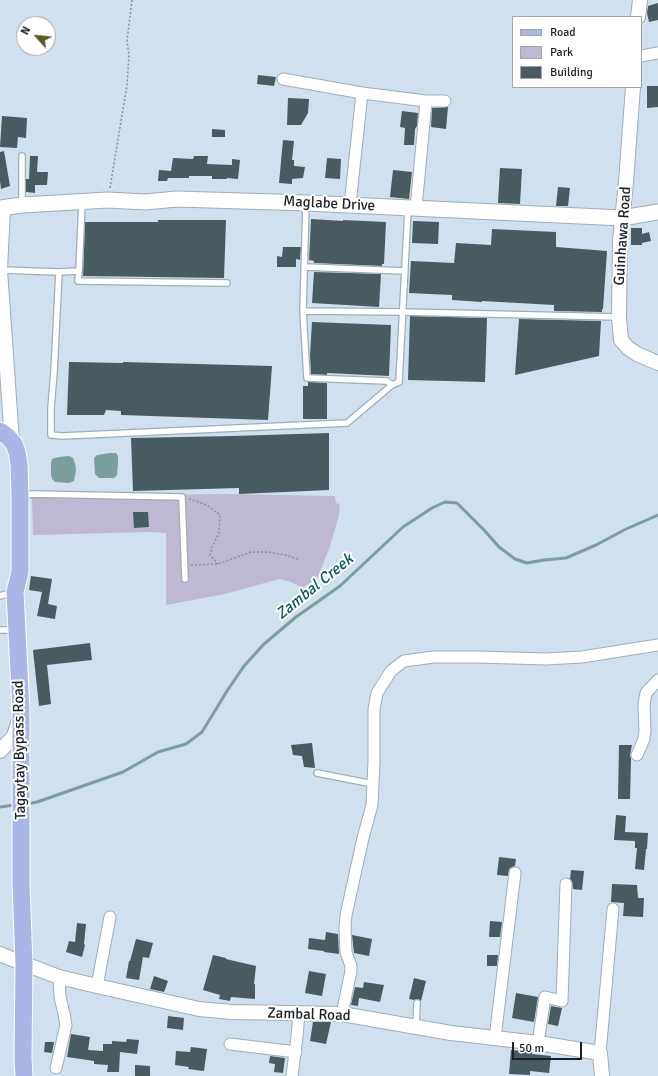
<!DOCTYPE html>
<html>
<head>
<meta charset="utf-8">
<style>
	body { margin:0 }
	#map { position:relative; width:658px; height:1076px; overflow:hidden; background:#d0e0ee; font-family:Signika,sans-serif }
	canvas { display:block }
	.legend { position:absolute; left:512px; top:16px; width:130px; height:72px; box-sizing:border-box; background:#fff; border:1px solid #a3a6a8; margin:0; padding:5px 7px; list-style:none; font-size:12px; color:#1a2025 }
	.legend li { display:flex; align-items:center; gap:8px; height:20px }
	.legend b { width:20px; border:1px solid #a3a6a8 }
	.north { position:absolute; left:16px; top:16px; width:40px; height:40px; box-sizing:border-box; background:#fff; border:1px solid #a3a6a8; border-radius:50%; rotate:297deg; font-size:11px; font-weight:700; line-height:16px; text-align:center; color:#1a2025 }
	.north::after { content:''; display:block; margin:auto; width:14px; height:18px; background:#595926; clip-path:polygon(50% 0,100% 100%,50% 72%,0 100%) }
	.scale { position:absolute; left:512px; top:1042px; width:70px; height:18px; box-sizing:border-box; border:2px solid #1a2025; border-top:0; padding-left:5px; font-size:12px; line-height:14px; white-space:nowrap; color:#1a2025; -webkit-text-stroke:3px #fff; paint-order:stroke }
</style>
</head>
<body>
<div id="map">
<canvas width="658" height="1076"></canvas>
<ul class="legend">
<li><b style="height:5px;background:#aab6e5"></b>Road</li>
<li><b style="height:11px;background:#bfb8d2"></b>Park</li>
<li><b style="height:11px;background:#485b61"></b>Building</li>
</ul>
<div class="north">N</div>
<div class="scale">50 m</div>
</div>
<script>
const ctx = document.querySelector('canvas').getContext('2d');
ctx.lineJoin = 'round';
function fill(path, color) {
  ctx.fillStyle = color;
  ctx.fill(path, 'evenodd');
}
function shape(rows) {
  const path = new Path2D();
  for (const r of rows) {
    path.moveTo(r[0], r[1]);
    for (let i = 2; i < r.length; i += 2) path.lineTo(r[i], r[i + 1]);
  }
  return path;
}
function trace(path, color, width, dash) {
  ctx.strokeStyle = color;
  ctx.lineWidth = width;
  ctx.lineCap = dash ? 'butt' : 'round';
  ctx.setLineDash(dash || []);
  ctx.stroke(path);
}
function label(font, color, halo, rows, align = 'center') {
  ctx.font = font + ' Signika,sans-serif';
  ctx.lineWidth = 4;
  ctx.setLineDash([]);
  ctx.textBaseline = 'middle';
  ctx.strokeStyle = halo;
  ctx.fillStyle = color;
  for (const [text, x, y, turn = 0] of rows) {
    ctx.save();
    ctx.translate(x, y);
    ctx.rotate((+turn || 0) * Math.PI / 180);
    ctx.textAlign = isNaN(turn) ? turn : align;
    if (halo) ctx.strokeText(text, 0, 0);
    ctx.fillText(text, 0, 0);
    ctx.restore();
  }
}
fill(shape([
	[221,494,335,496,336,503,339,504,340,509,338,519,329,549,318,577,303,588,291,582,279,579,225,594,166,605,166,533,150,532,33,535,32,497]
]), '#bfb8d2');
fill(shape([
	[110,453,116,453,118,456,118,463,117,475,114,478,99,478,95,474,94,458,97,455],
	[69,456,73,458,75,463,76,470,74,481,69,483,55,482,52,479,51,475,51,464,52,459,59,457]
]), '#7b9f9d');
trace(shape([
	[27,804,37,802,123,772,158,752,186,744,202,732,227,691,244,666,264,644,296,617,340,586,403,527,432,508,445,502,457,503,485,531,499,547,515,559,527,563,544,560,566,558,596,545,626,529,658,515],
	[0,807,15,805]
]), '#7b9f9d', 3);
fill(shape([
	[658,3,658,20,649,22,647,13,648,6],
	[258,75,276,77,274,86,257,84],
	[647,86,658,86,658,107,647,108],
	[288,98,309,99,308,113,301,125,287,125],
	[448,107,446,129,431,127,432,108],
	[402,111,418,113,417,126,415,129,414,145,404,145,405,128,400,127],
	[2,116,27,118,26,138,18,137,17,148,0,147],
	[212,129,225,130,225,137,212,137],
	[283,140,294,141,292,160,294,160,294,166,305,167,303,178,292,179,292,184,279,183],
	[4,151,10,186,1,189,0,181,0,152],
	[30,156,38,156,37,172,48,172,47,185,35,185,35,193,26,192,26,179,29,179],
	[194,156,208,156,207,164,232,165,232,159,240,160,238,179,227,178,227,179,212,179,212,176,189,176,189,178,168,178,167,181,158,181,159,170,171,171,173,158,193,159],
	[327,158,341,159,340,179,325,178],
	[500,168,522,169,520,204,498,203],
	[393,170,412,172,409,199,390,197],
	[558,187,570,188,568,206,556,206],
	[311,219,343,221,343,220,386,222,384,264,382,264,382,266,314,263,314,261,309,260],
	[158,220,226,220,224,278,83,276,85,222,158,222],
	[413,221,439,222,438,244,412,243],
	[631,228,642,228,642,234,649,232,651,241,642,243,642,245,631,245],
	[492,229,556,232,556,247,607,251,603,309,602,309,602,312,554,311,554,305,482,301,482,302,452,300,452,295,409,293,411,261,454,263,456,243,491,245],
	[283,247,301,247,300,260,296,259,296,267,277,267,277,256,282,257],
	[314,272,381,274,379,307,312,303],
	[410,316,487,318,485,382,408,380],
	[519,319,601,321,599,356,515,375],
	[312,322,391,325,389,376,327,373,327,375,311,374,310,355],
	[69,362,123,363,123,362,272,366,268,420,121,415,121,411,106,410,104,415,67,415],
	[308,382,327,383,327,419,303,419,303,386,308,386],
	[329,433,329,490,239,494,239,488,133,491,131,438,233,436],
	[133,512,148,512,149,527,134,528],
	[31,576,52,579,48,604,57,606,55,619,37,616,42,592,29,590],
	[90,643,92,660,47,665,51,704,39,706,33,650],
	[312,743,315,768,304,767,302,756,293,755,291,745],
	[619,745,632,745,630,755,631,759,630,799,618,799],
	[616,815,626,816,625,832,648,833,647,849,646,849,644,870,635,869,637,848,635,848,635,841,614,840],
	[499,857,516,859,515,866,512,867,509,869,508,876,497,875],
	[571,870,584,871,582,890,573,889,572,881,570,879],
	[612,884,637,885,638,898,644,898,643,917,623,916,624,903,611,902],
	[490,921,502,922,500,937,489,937],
	[77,923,86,924,84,944,85,945,82,957,66,952,69,941,75,942],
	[326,932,338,934,339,954,324,952,324,951,308,949,309,938,325,940],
	[352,935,372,939,369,956,354,953],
	[136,939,153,943,149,958,143,957,139,980,126,978,129,961,130,961],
	[213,955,226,958,226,959,256,966,254,984,255,984,255,999,231,997,230,1001,219,999,220,995,203,990],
	[487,955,498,955,497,966,487,966],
	[309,971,326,974,322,996,305,993],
	[154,976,168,981,164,992,150,989],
	[414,978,426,981,421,1001,418,999,414,1000,409,999],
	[364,982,384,985,380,1002,359,998,358,1006,351,1005,355,987,363,988],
	[516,993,538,997,534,1022,512,1018],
	[551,1006,562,1008,558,1026,548,1024],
	[168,1016,184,1018,183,1030,167,1028],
	[313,1022,331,1022,326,1044,310,1041],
	[71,1034,90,1037,88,1050,103,1051,103,1044,112,1044,112,1041,126,1042,127,1039,139,1040,137,1054,120,1052,119,1072,107,1072,108,1065,94,1064,94,1061,67,1057],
	[45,1042,54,1042,52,1053,44,1052],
	[191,1047,207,1049,204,1071,188,1069,189,1067,175,1065,176,1051,190,1052],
	[511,1050,532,1052,532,1054,551,1056,549,1073,530,1071,530,1075,509,1074],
	[270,1056,285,1058,283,1073,274,1072,275,1064,269,1063],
	[135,1065,150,1066,150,1076,135,1076]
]), '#485b61');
const service = shape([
	[22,205,22,156],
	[305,267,404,271],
	[1,270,59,272,79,271,82,202],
	[79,271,78,281,227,283],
	[59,272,54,372,51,408,51,435,62,436,347,423,392,385,387,381,307,378,303,311,306,203],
	[303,311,403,312,619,317],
	[392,385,399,382,408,209],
	[23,496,32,494,182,497,185,579],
	[0,596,13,592],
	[0,630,15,630],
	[317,773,373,784],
	[416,1026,417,1003]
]);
const minor = shape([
	[641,56,658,53],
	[283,79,362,93,426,101,445,101],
	[350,205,362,93],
	[416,208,426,101],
	[637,755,644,739,645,731,644,704,646,693,658,680],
	[97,986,110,917],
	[342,1014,351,971,351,966,346,952,345,927,346,915,363,838,372,805,374,761,374,709,377,693,391,671,404,661,434,657,478,657,546,659,582,657,658,645],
	[495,1038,515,873],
	[538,1043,545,997,562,1001,566,884],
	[230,1044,296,1052],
	[600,1053,613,909],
	[56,1068,66,1025,64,1014,60,997,59,977],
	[292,1076,297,1037,299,1013]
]);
const tertiary = shape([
	[638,17,640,0],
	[633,87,626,182,620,240,619,317,621,340,628,348,637,354,658,363],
	[3,208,0,270,12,441],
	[0,751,14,736,19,720],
	[0,954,12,959,59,977,97,986,199,1009,232,1012,342,1014,451,1033,538,1043,600,1053,602,1076]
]);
const secondary = shape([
	[0,208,22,205,108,200,145,202,177,199,306,203,622,218,658,212]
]);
const primary = shape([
	[0,431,8,437,14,444,17,452,19,464,20,497,20,572,15,592,21,711,21,884,24,964,23,1058,24,1076]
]);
trace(service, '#9eadba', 8);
trace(minor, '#9eadba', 13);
trace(tertiary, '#9eadba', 16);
trace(secondary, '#9eadba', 17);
trace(primary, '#fff', 19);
trace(shape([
	[110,188,127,85,129,55,127,41,132,0],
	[189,499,207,505,220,515,219,533,212,547,210,555,218,564],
	[191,565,218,564,251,552,268,552,285,555,298,559]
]), '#838f99', 1.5, [2, 2]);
trace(service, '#fff', 5.5);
trace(minor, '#fff', 11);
trace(tertiary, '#fff', 14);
trace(secondary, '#fff', 15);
trace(primary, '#aab6e5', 17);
label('15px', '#1a2025', '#fff', [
	["Maglabe Drive",329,204,3],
	["Guinhawa Road",623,236,-86],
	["Tagaytay Bypass Road",20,750,-91],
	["Zambal Road",309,1015,2]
]);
label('italic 16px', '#065956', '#fff', [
	["Zambal Creek",315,587,-39]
]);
</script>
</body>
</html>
